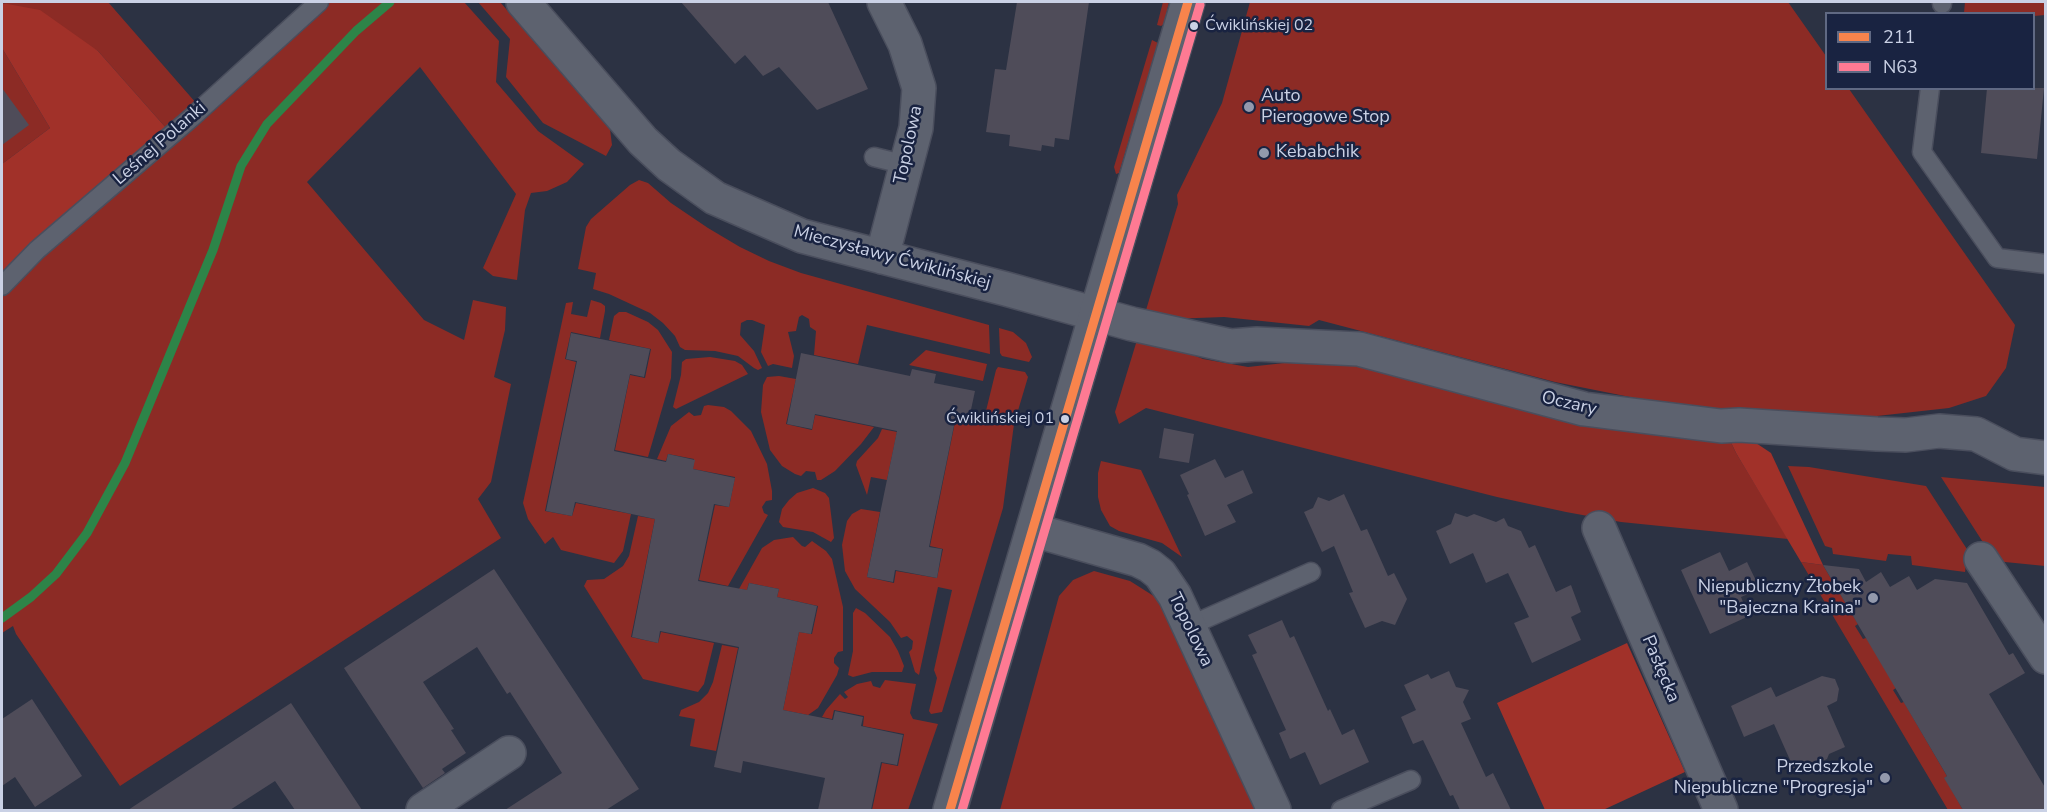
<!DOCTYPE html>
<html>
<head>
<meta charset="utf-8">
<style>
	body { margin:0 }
	#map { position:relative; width:2047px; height:812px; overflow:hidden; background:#2c3243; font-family:"Nunito Sans",sans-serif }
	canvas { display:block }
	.frame { position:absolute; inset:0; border:3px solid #cad1e5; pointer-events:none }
	.legend { position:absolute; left:1825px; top:12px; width:210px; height:78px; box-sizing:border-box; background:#192341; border:2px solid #606983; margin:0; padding:8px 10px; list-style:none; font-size:18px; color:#cad1e5 }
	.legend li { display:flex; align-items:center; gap:12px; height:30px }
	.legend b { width:30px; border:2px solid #606983 }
</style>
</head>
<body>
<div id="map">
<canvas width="2047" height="812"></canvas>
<div class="frame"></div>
<ul class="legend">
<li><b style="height:8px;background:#f8844c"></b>211</li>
<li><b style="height:8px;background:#fe7a93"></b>N63</li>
</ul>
</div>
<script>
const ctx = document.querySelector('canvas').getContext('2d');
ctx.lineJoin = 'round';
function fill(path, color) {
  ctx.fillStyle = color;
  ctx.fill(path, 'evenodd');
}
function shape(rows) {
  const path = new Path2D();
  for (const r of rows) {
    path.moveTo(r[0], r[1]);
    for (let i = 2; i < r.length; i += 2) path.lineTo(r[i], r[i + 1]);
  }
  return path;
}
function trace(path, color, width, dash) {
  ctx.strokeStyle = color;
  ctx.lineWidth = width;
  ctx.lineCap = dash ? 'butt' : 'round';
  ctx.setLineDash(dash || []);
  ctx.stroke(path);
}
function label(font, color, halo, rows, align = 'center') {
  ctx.font = font + ' "Nunito Sans",sans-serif';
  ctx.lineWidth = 5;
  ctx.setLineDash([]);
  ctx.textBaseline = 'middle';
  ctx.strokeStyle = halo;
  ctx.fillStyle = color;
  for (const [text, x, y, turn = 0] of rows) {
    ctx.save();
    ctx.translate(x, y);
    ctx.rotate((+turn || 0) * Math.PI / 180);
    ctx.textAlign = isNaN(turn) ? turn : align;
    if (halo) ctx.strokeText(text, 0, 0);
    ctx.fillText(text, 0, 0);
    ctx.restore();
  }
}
fill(shape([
	[2,2,108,2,196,103,167,129,98,51],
	[327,2,464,2,499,41,496,82,538,131,584,164,567,182,547,191,531,193,525,210,517,280,493,276,483,268,516,194,420,67,307,182,424,320,464,340,473,300,506,307,505,330,494,377,511,384,491,482,478,499,501,538,120,786,16,634,13,626,2,633,2,291,61,234,215,110],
	[478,2,500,2,610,129,612,145,606,156,543,123,506,77,510,39],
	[1163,2,1169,2,1164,24,1161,26,1157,25],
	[1250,2,1788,2,1826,56,1826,88,1849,89,2015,325,2006,368,1986,396,1949,408,1850,419,1715,414,1555,382,1319,320,1309,326,1224,317,1143,320,1178,204,1177,195,1222,103],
	[1965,2,2045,2,2045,15,2034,16,2034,14,1964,13],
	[1152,40,1158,43,1119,173,1116,174,1114,167],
	[2,48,50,128,2,164],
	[639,180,648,183,671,203,708,228,740,247,769,261,801,273,989,325,990,354,867,325,858,364,814,355,816,331,810,327,809,319,802,315,799,317,796,331,788,332,794,356,792,368,773,364,768,366,761,352,765,325,752,320,747,320,741,323,740,335,754,351,762,368,758,370,754,368,738,356,715,351,685,350,680,347,675,336,663,323,650,313,609,294,593,289,596,273,578,269,586,227,591,219,630,185],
	[591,300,601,303,605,306,605,311,600,338,571,332,565,359,576,362,545,511,572,516,576,503,631,514,623,551,614,563,561,550,553,537,545,544,528,519,523,503,566,303,573,302,571,314,587,317],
	[619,312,626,312,648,322,658,330,672,352,671,378,648,457,615,450,630,375,645,378,651,349,609,340,614,316],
	[999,328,1013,332,1026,343,1032,357,1029,362,1002,356,1000,353],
	[1137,340,1171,346,1203,359,1248,367,1347,356,1728,436,1736,453,1788,539,1621,522,1566,512,1497,497,1146,408,1119,424,1115,412],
	[926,350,987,364,983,381,909,365],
	[710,357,735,361,742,365,748,374,676,409,673,407,681,375,682,362,686,359],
	[998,367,1025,372,1028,377,1014,424,1003,508,942,712,931,714,929,711,937,678,934,670,952,590,938,587,919,675,915,672,909,652,912,649,913,641,907,636,901,638,890,622,855,589,845,571,842,545,847,521,852,514,861,509,880,512,867,577,894,583,896,571,937,578,943,549,930,546,956,417,970,420,971,416,984,419,996,370],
	[779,376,796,379,786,424,812,430,815,415,874,427,861,444,835,471,821,480,817,480,815,472,806,471,801,476,795,474,782,466,770,450,761,412,763,385,767,377],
	[708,405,724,407,731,411,751,431,767,464,772,491,772,500,766,501,762,507,764,513,768,515,728,586,699,580,715,505,729,507,735,477,693,469,694,459,668,454,666,461,657,459,671,426,689,412,694,416,701,415,704,406],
	[882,429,897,432,887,480,871,477,867,495,856,465,857,461,878,438],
	[1101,461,1141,470,1182,557,1162,543,1119,531,1110,526,1101,510,1098,497,1098,473],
	[1788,466,1809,467,1926,486,1974,560,1966,564,1965,572,1912,565,1911,556,1888,554,1886,561,1833,554,1832,548,1825,546],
	[1941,477,2045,487,2045,566,1995,561],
	[813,488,825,493,829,498,834,538,831,542,813,532,783,527,779,522,782,509,789,500,797,493],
	[638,516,655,519,631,637,658,643,661,632,714,643,704,684,698,692,643,679,584,586,587,580,604,579,623,566,629,556],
	[793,537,802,546,805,547,812,541,826,551,832,559,843,607,843,651,838,652,834,658,834,663,839,668,837,675,818,708,808,715,783,710,799,632,812,634,818,606,777,597,779,589,749,583,747,590,739,589,762,548,774,540],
	[1801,562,1823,565,1858,624,1855,626,1863,639,1866,638,1902,684,1893,690,1901,703,1904,702,1919,728,1947,776,1945,778,1963,810,1948,810],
	[1094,571,1130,581,1160,600,1264,810,1000,810,1059,596,1073,580],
	[856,608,865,613,890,637,898,651,904,666,902,672,872,672,853,677,848,675,853,651,853,613],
	[722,645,738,648,716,751,690,746,695,719,679,716,681,710,699,702,708,693,713,682],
	[885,680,916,684,910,713,913,719,938,724,908,810,872,810,882,763,898,766,904,734,863,726,864,716,834,710,832,719,822,717,826,710,840,694,845,699,848,697,844,692,857,684,871,681,873,686,880,688]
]), '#8c2b25');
fill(shape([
	[2,3,40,10,98,51,167,129,71,209,2,275,2,164,50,128,2,48],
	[1728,436,1747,437,1771,453,1823,565,1801,562,1736,453],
	[1627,643,1685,772,1603,810,1545,810,1497,703]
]), '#a13129');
trace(shape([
	[2,618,31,597,56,574,87,533,125,463,213,250,241,166,267,124,356,31,390,2]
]), '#2d8448', 9);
fill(shape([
	[681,2,828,2,868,89,817,110,779,67,763,76,745,55,735,64],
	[1017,2,1089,2,1069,140,1055,138,1054,147,1042,145,1041,151,1009,146,1010,135,986,132,995,69,1006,70],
	[2,88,29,125,2,145],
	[1987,88,2044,88,2037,159,1981,153],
	[571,333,650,349,644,377,630,374,614,451,666,462,668,454,695,460,693,469,735,478,729,507,714,504,698,581,747,590,749,583,779,589,777,597,817,606,811,634,799,632,783,710,833,720,835,711,863,717,861,726,903,735,897,765,881,762,871,810,818,810,825,778,743,761,741,773,714,767,739,647,660,631,658,643,632,637,655,519,575,502,572,516,546,511,577,361,566,359],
	[801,353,910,376,912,369,936,374,934,383,975,391,969,419,956,416,929,547,942,549,937,578,895,570,893,582,867,577,897,431,815,414,812,429,787,424],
	[1164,428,1194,434,1189,463,1159,458],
	[1215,459,1225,478,1243,470,1253,493,1227,505,1236,522,1205,536,1187,495,1189,494,1180,475],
	[1344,494,1361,531,1367,529,1388,576,1394,573,1407,599,1395,625,1382,621,1365,628,1349,593,1353,592,1334,546,1322,552,1304,512,1313,508,1318,497,1329,501],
	[1455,513,1467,517,1474,514,1496,522,1504,518,1508,526,1521,531,1529,548,1535,545,1556,592,1571,585,1581,612,1571,617,1581,640,1532,663,1514,623,1529,617,1508,573,1486,583,1473,553,1450,564,1436,531,1451,524],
	[1720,552,1729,571,1747,562,1760,589,1741,597,1749,616,1710,634,1681,570],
	[1823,565,1859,569,1866,582,1881,572,1890,587,1909,576,1917,590,1935,579,1967,583,2009,655,2013,653,2025,673,1989,694,2046,789,2046,810,1963,810,1944,778,1947,776],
	[494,569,639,789,606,810,505,810,562,773,510,692,507,694,477,647,423,682,454,729,451,730,466,753,442,769,445,773,423,788,344,668],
	[1282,620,1290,638,1294,636,1328,711,1330,709,1342,735,1354,729,1369,762,1320,785,1305,752,1290,759,1279,733,1286,730,1252,655,1257,653,1248,635],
	[1449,671,1456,687,1469,690,1463,702,1471,719,1461,723,1486,777,1493,773,1511,810,1460,810,1453,795,1450,796,1423,740,1413,744,1401,717,1416,710,1404,685,1428,674,1431,679],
	[1822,676,1835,679,1839,689,1837,701,1827,706,1845,747,1829,754,1827,759,1816,764,1811,762,1794,769,1774,724,1744,737,1731,706,1771,687,1776,697],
	[32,699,82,776,35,807,15,777,2,786,2,719],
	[291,703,362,810,295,810,275,781,230,810,128,810]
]), '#4f4c59');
const lane = shape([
	[1942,4,1942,2],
	[1930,88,1922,152,1997,258,2046,264],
	[874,157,906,165],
	[2,286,37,250,191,118,319,2],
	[1189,626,1311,572],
	[1341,810,1411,780]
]);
const street = shape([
	[523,2,643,141,669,165,715,198,802,236,1006,289,1132,324,1231,346,1257,344,1359,349,1584,409,1721,426,1739,425,1877,434,1906,435,1939,431,1976,434,2015,454,2046,458],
	[882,257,916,128,919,88,905,44,884,2],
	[1599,528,1721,810],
	[1033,530,1138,560,1150,566,1160,574,1175,596,1274,810],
	[1981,559,2046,657],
	[423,810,509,753]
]);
const secondary = shape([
	[950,810,1188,2]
]);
trace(lane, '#4a4e5d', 21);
trace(street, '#4a4e5d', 36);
trace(secondary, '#4a4e5d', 36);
trace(lane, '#5d626f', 18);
trace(street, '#5d626f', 33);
trace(secondary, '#5d626f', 33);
trace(shape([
	[950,810,1188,2]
]), '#f8844c', 9);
trace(shape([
	[962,810,1200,5]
]), '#fe7a93', 9);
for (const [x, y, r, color] of [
	[1194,26,5,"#cad1e5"],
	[1249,107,6,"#9399ac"],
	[1264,153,6,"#9399ac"],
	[1065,419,5,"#cad1e5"],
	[1873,598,6,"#9399ac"],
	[1885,778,6,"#9399ac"]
]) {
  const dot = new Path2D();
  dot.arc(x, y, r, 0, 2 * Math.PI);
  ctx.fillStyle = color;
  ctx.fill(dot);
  trace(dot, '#192341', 2);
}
label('16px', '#cad1e5', '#192341', [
	["Ćwiklińskiej 02",1205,26],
	["Ćwiklińskiej 01",1054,419,"right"]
], 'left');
label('18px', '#cad1e5', '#192341', [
	["Auto",1261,97],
	["Pierogowe Stop",1261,118],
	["Kebabchik",1276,153],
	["Niepubliczny Żłobek",1861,588,"right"],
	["\"Bajeczna Kraina\"",1861,609,"right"],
	["Przedszkole",1873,768,"right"],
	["Niepubliczne \"Progresja\"",1873,789,"right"]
], 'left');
label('18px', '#cad1e5', '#192341', [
	["Leśnej Polanki",160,144,-41],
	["Topolowa",909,145,-78],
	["Mieczysławy Ćwiklińskiej",892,258,15],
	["Oczary",1569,404,13],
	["Topolowa",1190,630,64],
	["Pasłęcka",1660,669,67]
]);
</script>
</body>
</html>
